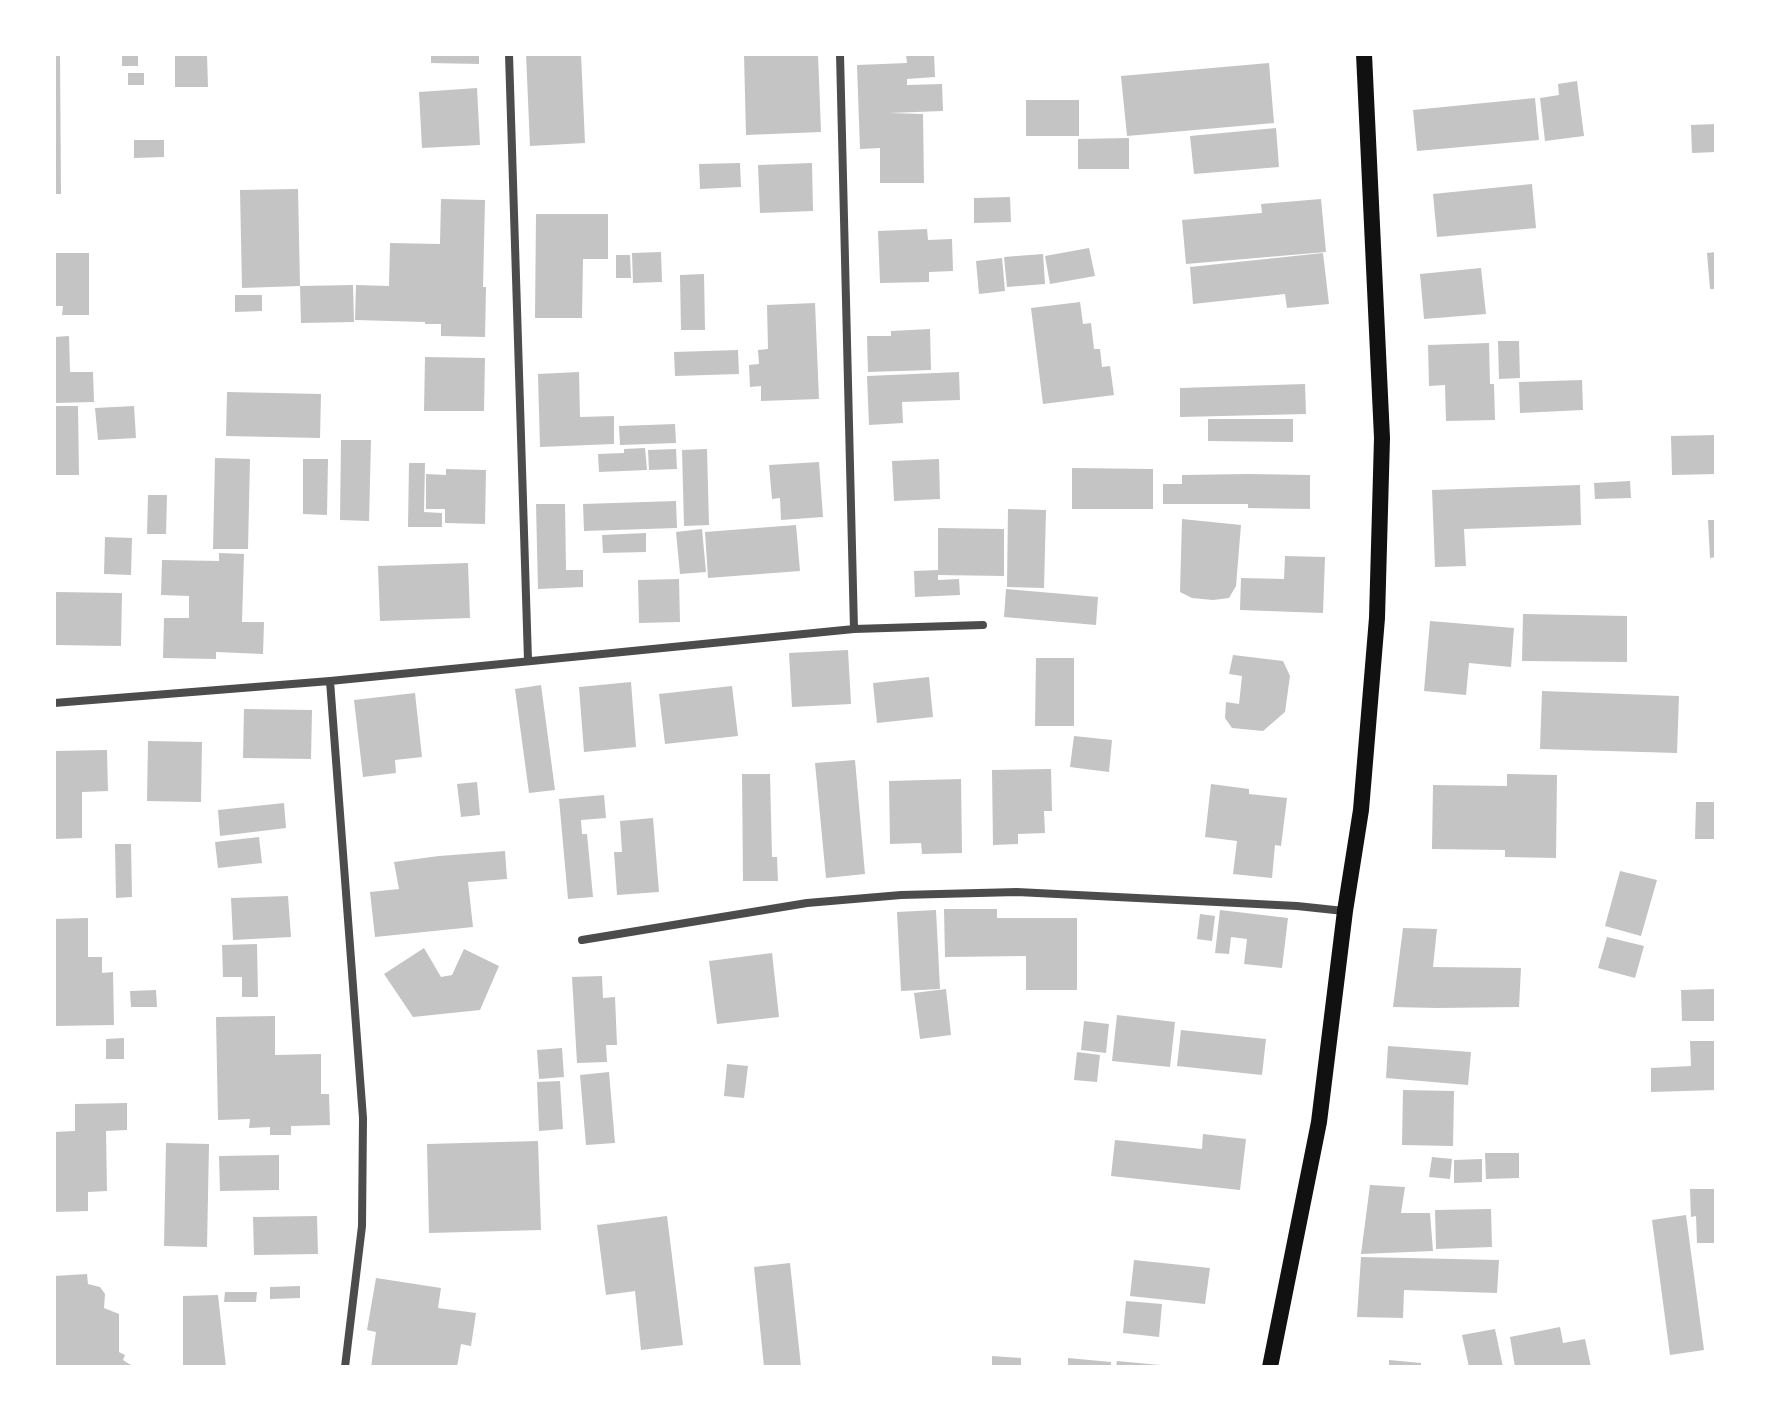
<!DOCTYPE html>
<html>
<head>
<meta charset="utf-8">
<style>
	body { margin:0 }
	#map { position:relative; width:1770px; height:1421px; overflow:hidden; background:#fff; font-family:"Nunito Sans",sans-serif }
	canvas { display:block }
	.frame { position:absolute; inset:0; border:56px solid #fff; pointer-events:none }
</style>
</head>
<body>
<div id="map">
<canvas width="1770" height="1421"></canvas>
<div class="frame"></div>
</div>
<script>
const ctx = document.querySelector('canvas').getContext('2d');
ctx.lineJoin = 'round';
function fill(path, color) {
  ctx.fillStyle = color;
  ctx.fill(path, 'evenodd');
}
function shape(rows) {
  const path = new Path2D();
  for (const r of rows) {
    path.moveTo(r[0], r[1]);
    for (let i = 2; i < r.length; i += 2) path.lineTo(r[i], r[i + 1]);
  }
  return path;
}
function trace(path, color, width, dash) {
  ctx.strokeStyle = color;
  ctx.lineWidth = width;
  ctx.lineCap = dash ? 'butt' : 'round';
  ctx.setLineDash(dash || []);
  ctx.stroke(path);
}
fill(shape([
	[54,54,60,54,61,194,54,194],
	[122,54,138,54,138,66,122,66],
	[175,54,207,54,208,87,175,87],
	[431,54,479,54,479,64,431,63],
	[526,54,581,54,585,143,530,146],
	[744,54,818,54,821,132,746,135],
	[906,54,934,54,935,77,907,79,907,85,942,84,943,111,889,113,923,114,924,183,880,183,880,148,860,149,857,65,907,63],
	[1269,63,1274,123,1127,136,1121,76],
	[128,73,144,73,144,85,128,85],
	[1577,81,1584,136,1545,141,1540,98,1559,95,1558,84],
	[477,88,480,145,422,148,419,92],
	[1535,98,1539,140,1417,151,1413,110],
	[1026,100,1079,100,1079,136,1026,136],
	[1716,124,1716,152,1692,153,1691,125],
	[1276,128,1279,167,1194,174,1190,136],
	[1129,138,1129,169,1078,169,1078,139],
	[134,140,164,140,164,157,134,158],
	[740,163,741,187,700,189,699,164],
	[812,163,813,211,760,213,758,165],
	[1532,184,1536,228,1437,237,1433,194],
	[298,189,300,286,242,288,240,190],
	[1010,197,1011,222,974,223,974,198],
	[441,199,485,200,483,287,486,287,485,337,441,336,441,324,425,324,425,322,355,320,356,285,389,286,390,243,440,244],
	[1321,199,1326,252,1186,264,1182,220,1262,213,1261,204],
	[536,214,608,214,608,259,583,259,582,318,535,318],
	[927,229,928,240,952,239,953,271,929,272,929,282,880,283,878,231],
	[1089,248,1095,276,1050,284,1045,256],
	[661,252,662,282,633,283,632,253],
	[1716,252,1716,289,1710,289,1707,253],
	[54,253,89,253,89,315,62,315,63,306,54,306],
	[1323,253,1329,304,1287,308,1285,294,1193,304,1190,267],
	[1043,254,1045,284,1007,287,1004,257],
	[616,255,630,255,631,278,616,278],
	[1002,258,1005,291,979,294,976,261],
	[1481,268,1486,314,1424,319,1420,274],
	[704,274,705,330,681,330,680,275],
	[353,285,354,322,301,323,300,286],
	[235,295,262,295,262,311,235,312],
	[1080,302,1083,324,1091,323,1094,349,1100,349,1102,367,1110,366,1114,395,1043,404,1031,308],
	[815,303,819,399,761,401,761,386,750,387,749,365,759,364,758,350,768,349,767,305],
	[930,329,931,370,868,372,867,336,891,336,891,331],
	[69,336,70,372,93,372,94,402,54,403,54,337],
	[1498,341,1519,341,1520,378,1499,379],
	[1489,343,1490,384,1494,384,1495,420,1446,421,1445,385,1429,386,1428,345],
	[738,350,739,374,675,376,674,352],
	[425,357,485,358,484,411,424,411],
	[579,372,580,417,614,416,614,444,540,447,538,374],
	[959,372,960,400,902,402,903,423,869,425,867,376],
	[1582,380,1583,410,1520,413,1519,382],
	[1305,384,1306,414,1180,417,1180,388],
	[227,392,321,394,320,438,226,436],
	[54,406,78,406,79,475,54,475],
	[134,406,136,438,98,440,95,408],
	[1208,419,1293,419,1293,442,1208,441],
	[675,424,676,443,620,445,619,426],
	[1716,435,1716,474,1672,475,1671,436],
	[341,440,371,440,369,521,340,520],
	[645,448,647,470,599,472,598,454,624,453,624,449],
	[676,449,677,469,649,470,648,450],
	[707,449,709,525,684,526,682,450],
	[215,458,250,459,248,549,213,549],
	[303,459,328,459,327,515,303,514],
	[939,459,940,499,894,501,892,461],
	[819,462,823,517,781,520,780,498,772,499,769,465],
	[409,463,425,463,424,512,442,513,442,527,408,527],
	[1072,468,1153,469,1153,509,1072,509],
	[446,469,486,470,485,524,445,523,445,509,426,509,426,474,446,475],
	[1248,474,1310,475,1310,509,1248,508,1248,504,1163,504,1163,484,1182,484,1182,475],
	[1630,481,1631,498,1595,499,1594,483],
	[1580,485,1581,525,1464,529,1466,566,1435,567,1432,490],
	[148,495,167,495,166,534,147,534],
	[676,501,677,528,584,531,583,504],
	[536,504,565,504,566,570,583,570,583,587,538,589],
	[1008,509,1046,510,1044,588,1007,587],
	[1182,519,1241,525,1236,586,1229,598,1213,600,1192,598,1180,592],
	[1708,520,1716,520,1716,557,1710,558],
	[796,525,800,571,708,578,705,532],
	[938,528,1004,529,1004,576,938,575,938,580,959,579,960,595,915,597,914,571,938,570],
	[702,529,706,572,680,574,676,532],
	[646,533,646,552,603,553,602,535],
	[105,537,132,538,131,575,104,574],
	[219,553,244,554,242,622,264,622,263,654,216,652,216,659,163,658,164,618,189,618,189,596,161,595,162,560,219,561],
	[1285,556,1325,557,1323,613,1240,610,1241,578,1284,579],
	[468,563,470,618,380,621,378,566],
	[679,579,680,622,639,623,638,580],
	[1006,589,1098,597,1096,625,1004,617],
	[56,592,122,593,121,646,54,645],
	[1523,614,1627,616,1627,662,1522,661],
	[1430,621,1514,628,1511,667,1469,663,1466,695,1424,691],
	[848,650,851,704,792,707,789,653],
	[1233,655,1283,661,1290,676,1285,712,1263,731,1232,728,1225,718,1226,702,1239,704,1242,676,1229,674],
	[1036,658,1074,658,1074,726,1035,726],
	[929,677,933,717,877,723,873,683],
	[631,682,636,747,584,752,579,687],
	[541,685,555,790,529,793,515,689],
	[732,686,738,736,665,744,659,694],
	[1542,691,1679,696,1677,753,1540,749],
	[415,693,422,757,395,760,396,773,363,777,354,700],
	[244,709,312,710,311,759,243,758],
	[1074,736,1112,740,1109,772,1070,767],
	[148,741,202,742,201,802,147,801],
	[107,750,108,791,82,792,82,838,54,839,54,751],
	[855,760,865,874,826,878,815,763],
	[1051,769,1052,811,1044,811,1045,833,1018,834,1018,844,993,845,992,770],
	[742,774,770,774,772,857,777,857,778,881,743,881],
	[1507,774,1557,775,1556,858,1505,857,1505,850,1432,849,1433,785,1507,786],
	[961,779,962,853,922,854,921,843,890,844,889,781],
	[477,782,480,815,461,817,457,784],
	[1211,784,1249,789,1249,794,1287,798,1281,846,1275,845,1272,878,1233,874,1237,841,1205,837],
	[604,795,606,818,581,820,582,834,587,834,593,897,568,899,559,799],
	[1696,802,1716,802,1716,839,1695,839],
	[284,803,286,828,220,836,218,810],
	[653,818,659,892,617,895,614,852,622,852,620,821],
	[259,837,262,863,218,868,215,842],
	[115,844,131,844,132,897,116,898],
	[505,851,507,879,468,882,473,927,375,937,370,892,399,889,394,862,439,856],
	[1620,871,1657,880,1641,936,1605,926],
	[288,896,291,937,233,940,231,898],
	[944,909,997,909,997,918,1077,918,1077,990,1026,990,1026,956,945,957],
	[936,910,940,989,901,991,897,912],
	[1220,910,1288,918,1282,968,1244,964,1247,939,1231,937,1229,954,1215,953],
	[1200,914,1215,916,1212,941,1197,939],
	[88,918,88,957,102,957,102,973,113,972,114,1025,54,1026,54,919],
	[1403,928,1437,929,1433,967,1521,968,1519,1007,1437,1008,1393,1007],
	[1607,937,1644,946,1635,978,1598,968],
	[257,944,258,997,242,997,242,977,223,977,222,945],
	[424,948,441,977,452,975,464,949,499,966,480,1010,413,1017,384,974],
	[772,953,779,1017,717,1024,709,961],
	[602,976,603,998,615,997,617,1045,606,1045,607,1062,577,1063,572,977],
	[946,989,951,1035,920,1039,914,993],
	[1716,989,1716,1021,1682,1021,1681,990],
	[156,990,157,1007,131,1007,130,991],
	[1117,1015,1175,1022,1170,1067,1112,1061],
	[275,1016,275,1055,321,1054,321,1094,329,1094,330,1125,291,1126,291,1135,270,1135,270,1127,249,1128,250,1119,218,1120,216,1017],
	[1084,1021,1109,1024,1106,1053,1081,1050],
	[1181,1030,1266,1039,1262,1075,1177,1066],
	[124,1038,124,1059,106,1059,106,1039],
	[1690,1041,1716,1041,1716,1090,1651,1092,1651,1068,1691,1066],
	[1388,1046,1471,1052,1468,1085,1386,1078],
	[562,1048,564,1077,539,1079,537,1050],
	[1077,1052,1100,1055,1097,1082,1074,1080],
	[727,1064,748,1066,744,1098,724,1096],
	[609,1072,615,1143,586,1145,580,1075],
	[560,1081,563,1129,539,1131,537,1082],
	[1403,1090,1454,1091,1453,1146,1402,1145],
	[127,1103,127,1130,106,1131,107,1191,88,1192,88,1211,54,1212,54,1132,75,1131,75,1104],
	[1203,1134,1246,1139,1240,1190,1111,1176,1115,1140,1202,1149],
	[538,1141,541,1230,429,1233,427,1144],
	[166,1143,209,1144,207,1247,164,1246],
	[1485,1153,1519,1153,1519,1178,1486,1179],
	[279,1155,279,1190,220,1191,219,1156],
	[1432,1157,1452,1159,1450,1179,1429,1177],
	[1482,1159,1482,1182,1454,1183,1454,1160],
	[1370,1185,1405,1187,1401,1213,1430,1213,1433,1251,1361,1254],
	[1690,1189,1716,1189,1716,1243,1697,1243,1696,1216,1691,1217],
	[1491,1209,1492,1247,1436,1249,1435,1210],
	[1686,1215,1704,1350,1670,1355,1652,1220],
	[317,1216,318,1254,254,1255,253,1217],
	[667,1216,683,1345,641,1350,635,1291,606,1295,597,1225],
	[1361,1257,1499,1260,1497,1293,1404,1290,1403,1318,1357,1317],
	[1134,1260,1210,1268,1205,1304,1130,1296],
	[790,1263,801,1367,764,1367,754,1267],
	[87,1274,88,1284,100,1287,105,1294,104,1308,119,1314,119,1352,125,1355,123,1360,134,1367,60,1367,54,1364,54,1276],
	[376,1278,441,1288,438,1308,476,1313,471,1346,461,1344,457,1367,371,1367,376,1332,367,1330],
	[300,1286,300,1298,270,1299,270,1287],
	[225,1292,257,1292,256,1302,224,1302],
	[218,1295,226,1367,183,1367,183,1296],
	[1126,1301,1162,1304,1159,1337,1123,1333],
	[1560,1327,1563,1343,1585,1339,1591,1367,1515,1367,1510,1337],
	[1495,1329,1503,1367,1469,1367,1462,1335],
	[992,1356,1021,1358,1021,1367,992,1367],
	[1068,1358,1111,1362,1111,1367,1068,1367],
	[1389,1360,1421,1363,1421,1367,1389,1367],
	[1117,1361,1160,1365,1160,1367,1116,1367]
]), '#c4c4c4');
trace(shape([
	[509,54,528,660],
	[840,54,854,629],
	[330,681,363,1118,362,1226,345,1367],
	[54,703,330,681,854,629,983,625],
	[582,940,807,903,901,895,1017,892,1297,906,1344,911]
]), '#4c4c4c', 8);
trace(shape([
	[1270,1367,1319,1122,1345,911,1361,810,1377,618,1382,438,1364,54]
]), '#111', 16);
</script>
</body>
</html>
